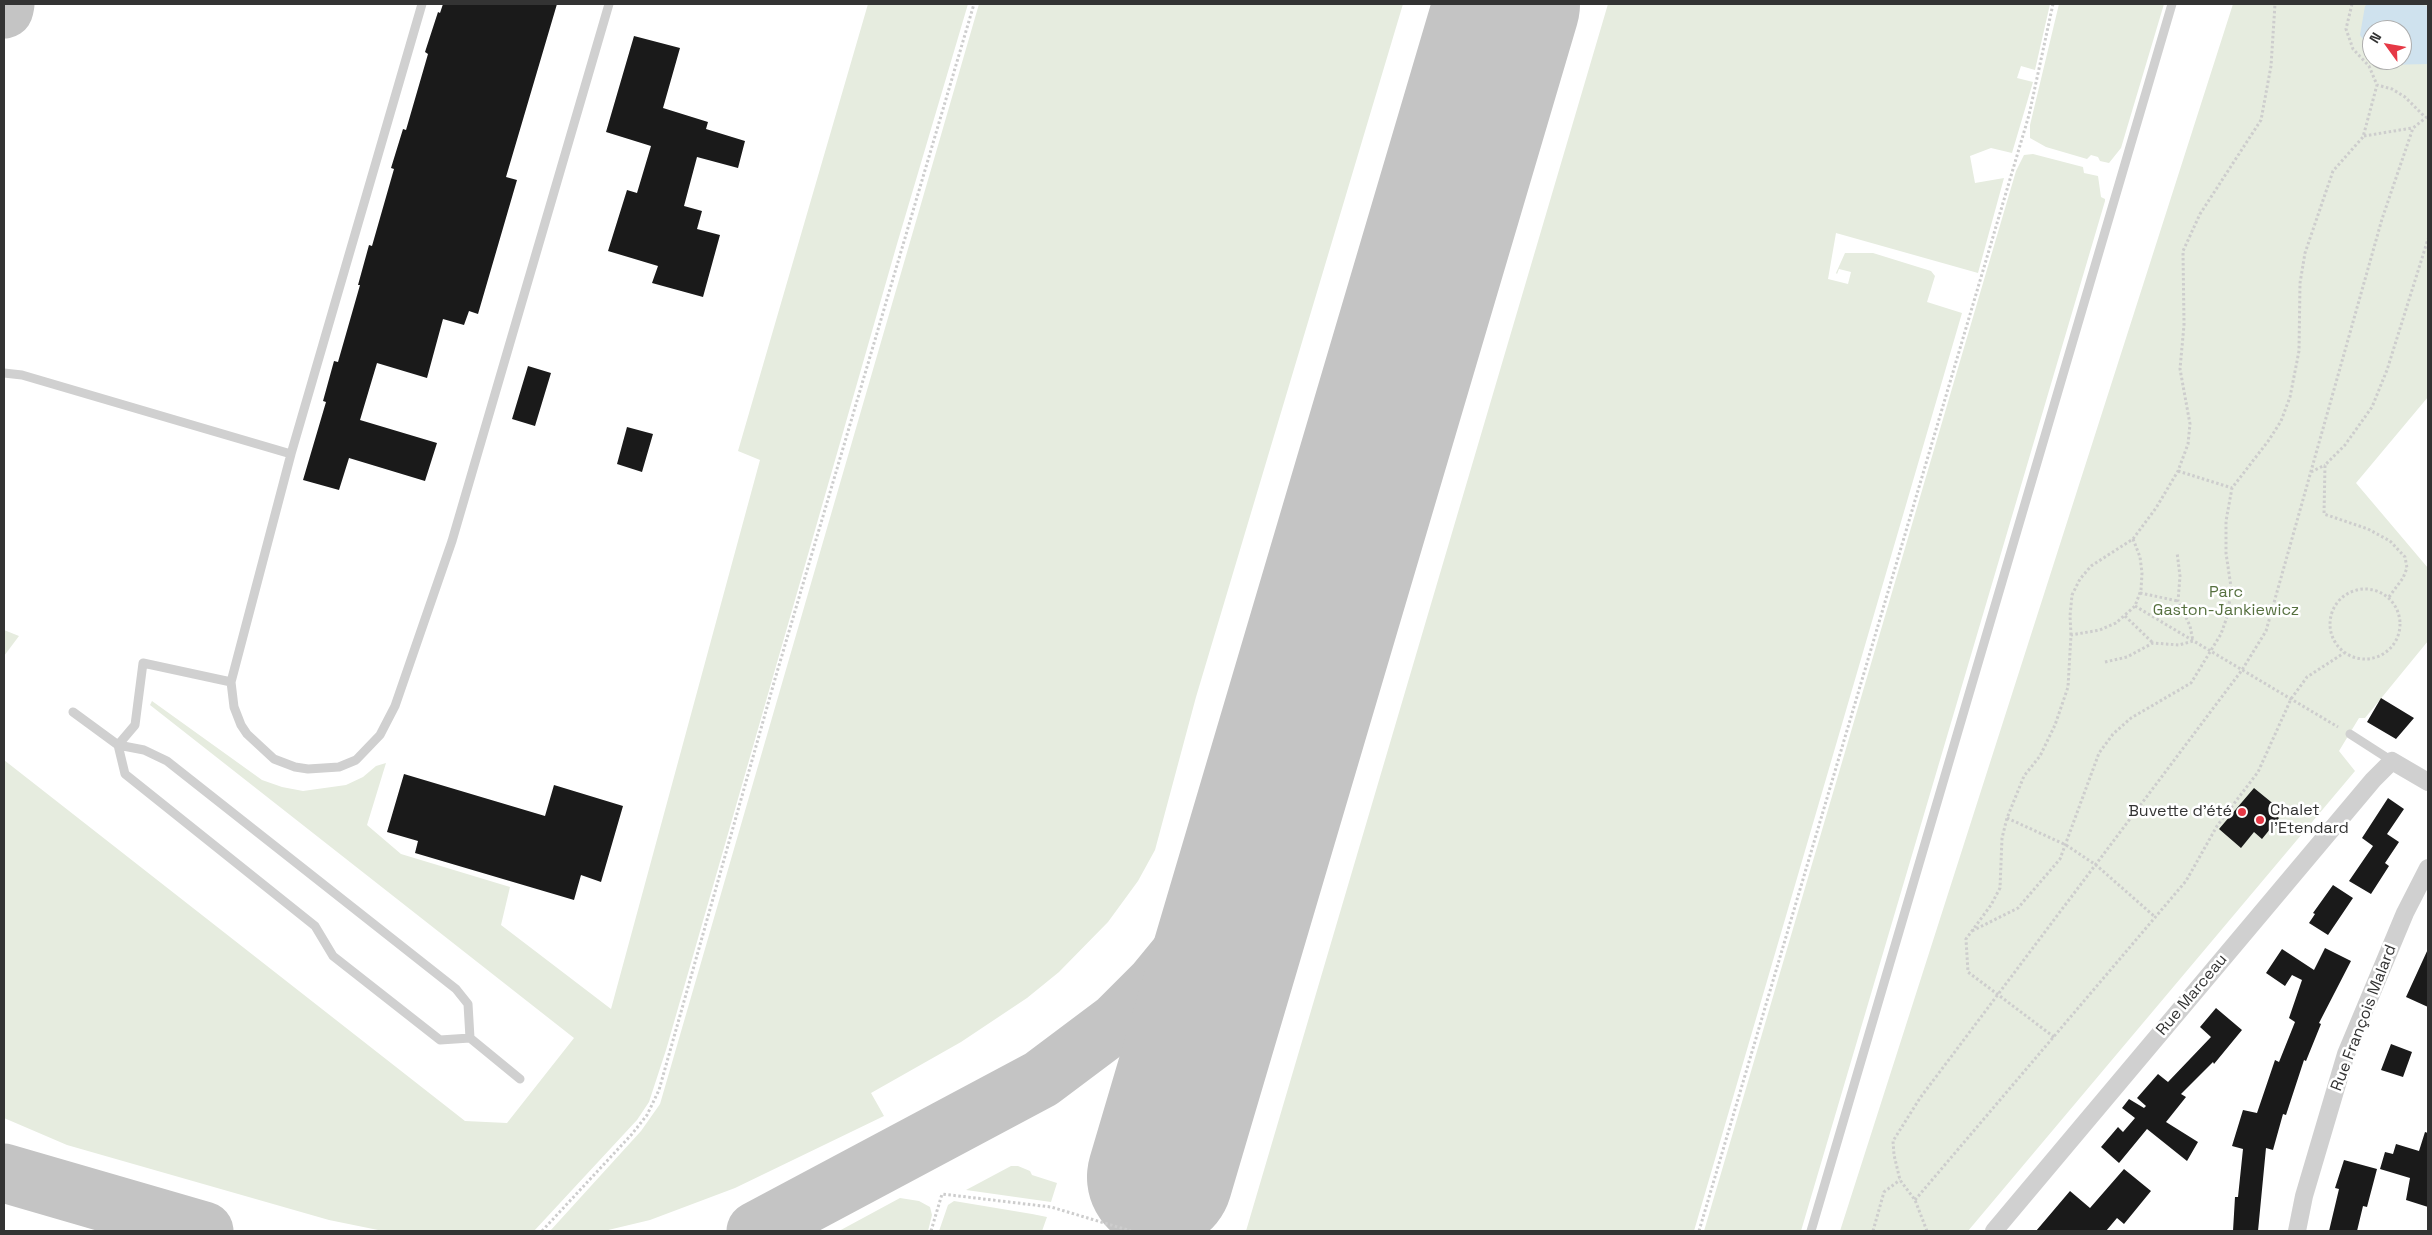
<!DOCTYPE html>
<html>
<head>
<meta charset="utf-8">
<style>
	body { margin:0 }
	#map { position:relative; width:2432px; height:1235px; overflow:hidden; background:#fff; font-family:"Space Grotesk",sans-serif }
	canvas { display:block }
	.frame { position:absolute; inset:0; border:5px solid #333; pointer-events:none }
	.north { position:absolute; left:2362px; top:20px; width:50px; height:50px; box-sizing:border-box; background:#fff; border:1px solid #adadad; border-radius:50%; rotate:302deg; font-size:14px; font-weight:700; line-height:20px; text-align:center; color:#333 }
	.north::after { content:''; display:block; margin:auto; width:18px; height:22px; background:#e63946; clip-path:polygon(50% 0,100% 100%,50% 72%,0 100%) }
</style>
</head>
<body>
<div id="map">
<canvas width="2432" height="1235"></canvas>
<div class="frame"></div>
<div class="north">N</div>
</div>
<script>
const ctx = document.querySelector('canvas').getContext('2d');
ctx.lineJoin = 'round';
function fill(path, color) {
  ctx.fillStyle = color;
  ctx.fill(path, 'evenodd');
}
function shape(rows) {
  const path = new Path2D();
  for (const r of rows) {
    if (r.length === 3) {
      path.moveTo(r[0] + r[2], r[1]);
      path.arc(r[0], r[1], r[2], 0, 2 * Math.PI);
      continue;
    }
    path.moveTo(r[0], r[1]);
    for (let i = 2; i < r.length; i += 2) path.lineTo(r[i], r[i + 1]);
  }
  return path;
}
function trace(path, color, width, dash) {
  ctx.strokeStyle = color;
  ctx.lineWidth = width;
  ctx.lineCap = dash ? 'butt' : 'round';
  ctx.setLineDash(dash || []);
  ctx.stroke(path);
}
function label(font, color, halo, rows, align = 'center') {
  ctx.font = font + ' "Space Grotesk",sans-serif';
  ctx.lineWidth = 5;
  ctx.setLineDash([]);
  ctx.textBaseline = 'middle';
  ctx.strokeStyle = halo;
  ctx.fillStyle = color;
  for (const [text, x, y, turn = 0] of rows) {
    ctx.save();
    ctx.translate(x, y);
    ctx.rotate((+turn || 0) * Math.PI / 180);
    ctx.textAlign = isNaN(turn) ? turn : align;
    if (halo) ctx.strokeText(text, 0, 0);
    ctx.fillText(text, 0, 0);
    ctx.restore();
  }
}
fill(shape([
	[868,4,968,4,897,244,666,1050,649,1102,637,1120,534,1231,383,1231,329,1220,67,1145,4,1118,4,760,465,1121,507,1123,574,1038,150,705,152,701,262,780,282,787,303,791,346,785,363,777,376,766,386,763,367,825,401,854,510,887,501,925,611,1009,760,460,738,451],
	[979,4,1403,4,1196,697,1155,850,1138,881,1108,922,1059,972,1027,998,961,1042,871,1093,884,1116,735,1188,650,1220,604,1231,550,1231,641,1131,660,1104],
	[1608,4,2050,4,2035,70,2021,66,2017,78,2033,82,2012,153,1991,148,1970,156,1975,183,2004,178,1978,273,1836,233,1828,279,1848,284,1851,272,1839,269,1837,274,1836,273,1845,253,1873,253,1931,271,1935,276,1927,302,1962,313,1694,1231,1246,1231],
	[2059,4,2164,4,2121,148,2109,163,2100,161,2098,157,2091,155,2087,159,2046,147,2030,138,2030,125],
	[2233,4,2428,4,2428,397,2356,483,2428,568,2428,641,2365,718,2359,718,2339,751,2355,771,1968,1231,1840,1231],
	[2372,30,2402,30,2402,60,2372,60],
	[2033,154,2083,167,2084,173,2098,176,2101,197,2105,199,2105,201,1801,1231,1704,1231,2016,171,2024,155],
	[4,630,19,636,4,656],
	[1011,1166,1018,1166,1030,1171,1032,1175,1057,1183,1051,1202,966,1190],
	[900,1198,919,1201,930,1207,932,1215,928,1231,839,1231],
	[954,1201,1032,1214,1047,1217,1042,1231,939,1231,948,1205]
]), '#e6ecdf');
fill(shape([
	[2368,4,2415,4,2428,6,2428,64,2387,65,2381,60,2402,60,2402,30,2372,30,2372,52,2360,35,2365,6]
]), '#cfe2ee');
trace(shape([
	[4,9,5,4],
	[4,1173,204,1231],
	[756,1231,1041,1079,1117,1022,1156,983,1193,938,1227,887,1253,836,1277,781]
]), '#c4c4c4', 59);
trace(shape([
	[1160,1177,1507,4]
]), '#c4c4c4', 146);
fill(shape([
	[443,4,557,4,506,177,517,180,478,314,469,311,464,325,443,319,427,378,377,363,360,420,437,443,425,481,349,458,339,490,303,480,326,402,323,401,334,361,338,362,360,285,358,285,369,245,372,246,394,169,391,168,403,129,406,130,428,54,425,52,438,12,440,13],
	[634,36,680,48,663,108,708,122,706,129,745,141,738,168,697,157,684,206,702,211,697,229,720,235,703,297,652,283,658,266,608,251,627,190,637,193,651,146,606,132],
	[528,366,551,373,535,426,512,419],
	[627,427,653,434,642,472,617,464],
	[2381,698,2414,718,2396,739,2367,722],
	[404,774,545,816,554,785,623,806,601,882,581,875,574,900,415,853,418,841,387,832],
	[2254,788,2276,806,2271,811,2279,818,2262,839,2254,832,2241,848,2219,829],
	[2388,798,2404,809,2387,834,2399,842,2385,863,2389,866,2371,894,2349,881,2373,846,2362,838],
	[2333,885,2353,898,2328,935,2309,923,2315,914,2313,913],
	[2325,948,2351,961,2319,1023,2321,1024,2306,1061,2304,1060,2286,1115,2283,1114,2273,1150,2266,1148,2258,1231,2233,1231,2235,1197,2238,1197,2243,1149,2232,1146,2243,1110,2257,1113,2275,1060,2279,1062,2295,1022,2289,1018,2302,980,2292,975,2285,986,2266,973,2282,949,2314,970],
	[2428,949,2428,1007,2406,997],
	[2216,1008,2242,1030,2214,1064,2213,1062,2181,1094,2186,1097,2166,1122,2198,1142,2187,1161,2147,1129,2119,1163,2101,1147,2118,1127,2123,1132,2135,1118,2122,1108,2129,1099,2144,1108,2146,1106,2137,1098,2158,1074,2168,1082,2211,1037,2200,1027],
	[2391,1044,2412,1052,2403,1077,2381,1070],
	[2425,1132,2428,1133,2428,1207,2406,1200,2410,1178,2380,1169,2385,1152,2393,1154,2396,1144,2419,1151],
	[2344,1160,2377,1169,2367,1207,2363,1206,2357,1231,2329,1231,2339,1189,2335,1188],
	[2124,1169,2151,1191,2124,1224,2117,1218,2106,1231,2036,1231,2070,1191,2090,1208]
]), '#1a1a1a');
trace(shape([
	[2352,4,2346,29,2353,49,2369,66,2377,85,2392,89,2405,97,2425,117],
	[2364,136,2412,128],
	[2178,471,2232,488],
	[2311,472,2325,465],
	[2365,624,35],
	[2140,593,2178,601],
	[2389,597,2403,578,2407,568,2405,557,2390,541,2368,529,2324,514,2325,465,2345,445,2372,407,2387,370,2428,239],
	[2135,606,2338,727],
	[2125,616,2153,643],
	[2071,635,2070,616,2072,595,2080,579,2091,566,2133,539,2156,508,2178,471,2188,444,2190,424,2180,369,2184,325,2183,251,2200,214,2261,120,2271,66,2275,4],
	[2105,662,2127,657,2153,643,2179,645,2193,641,2190,626,2178,601,2180,576,2177,552],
	[2007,818,2066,845,2096,865,2154,916],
	[1972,931,2018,908,2060,859,2099,753,2113,734,2131,718,2191,683,2221,634,2228,614,2231,587,2226,553,2226,521,2232,488,2269,440,2281,421,2290,397,2299,351,2300,283,2305,253,2333,171,2363,137,2377,85],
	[2054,1037,1968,972,1966,939,1991,905,2000,888,2002,838,2007,818,2024,776,2040,756,2055,725,2068,687,2071,635,2100,630,2116,623,2135,606,2141,590,2142,573,2140,557,2133,539],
	[1915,1200,2186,881,2217,826,2258,772,2291,699,2307,677,2344,653],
	[542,1231,632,1134,647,1115,659,1090,775,679,974,4],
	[931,1231,942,1194,1051,1207,1131,1231],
	[1699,1231,2029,115,2053,4],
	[1873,1231,1884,1192,1900,1180],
	[1927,1231,1915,1200,1900,1180,1894,1155,1893,1141,1920,1098,2242,670,2266,631,2382,219,2413,128,2428,116]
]), '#cdcdcd', 3, [2.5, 2.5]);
trace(shape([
	[422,4,291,454,231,682,234,707,241,725,247,734,274,759,295,767,308,769,339,767,356,760,380,735,395,706,452,541,609,4],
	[4,373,22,375,291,454],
	[73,712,118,745,144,750,167,761,456,989,468,1004,470,1038,440,1040,333,956,315,926,125,774,118,745],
	[2350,734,2392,761],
	[118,745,135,725,143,663,231,682],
	[470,1038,520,1079],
	[1811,1231,2172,4]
]), '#d0d0d0', 9);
trace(shape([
	[1994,1231,2373,780,2392,761,2428,782],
	[2297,1231,2304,1196,2346,1054,2405,913,2428,868]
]), '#d0d0d0', 18);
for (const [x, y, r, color] of [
	[2242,812,5,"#e63946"],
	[2260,820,5,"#e63946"]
]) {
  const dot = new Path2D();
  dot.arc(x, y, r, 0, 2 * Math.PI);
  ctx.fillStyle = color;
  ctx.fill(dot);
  trace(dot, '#fff', 2);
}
label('16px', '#56703f', '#fff', [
	["Parc",2226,593],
	["Gaston-Jankiewicz",2226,611]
]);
label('16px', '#333', '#fff', [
	["Chalet",2270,811],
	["l'Etendard",2270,829],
	["Buvette d'été",2232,812,"right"]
], 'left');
label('16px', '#333', '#fff', [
	["Rue Marceau",2192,995,-50],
	["Rue François Malard",2364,1018,-69]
]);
</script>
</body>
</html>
